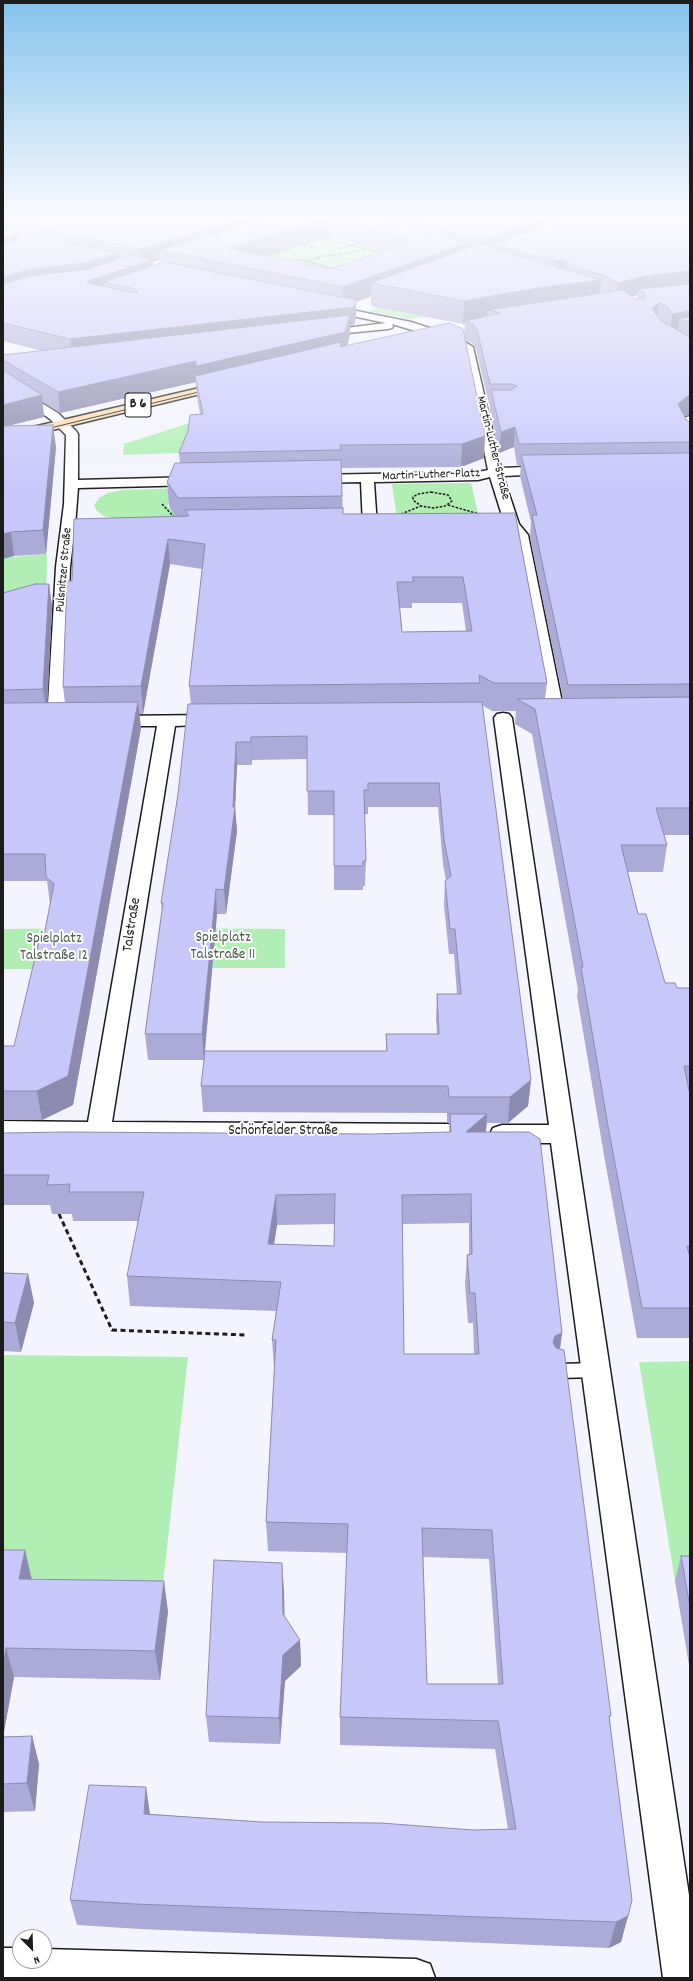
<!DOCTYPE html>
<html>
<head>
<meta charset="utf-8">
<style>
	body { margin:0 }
	#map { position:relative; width:693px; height:1981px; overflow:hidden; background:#f4f4fe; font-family:Dekko,sans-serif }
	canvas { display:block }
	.frame { position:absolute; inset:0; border:4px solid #1c1c1c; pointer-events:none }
	.north { position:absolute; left:12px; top:1929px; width:40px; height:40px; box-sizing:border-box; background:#fff; border:1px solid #a4a4a4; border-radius:50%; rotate:157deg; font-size:11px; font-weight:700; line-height:16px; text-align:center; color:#1c1c1c }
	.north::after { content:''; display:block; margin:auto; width:14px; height:18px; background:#1c1c1c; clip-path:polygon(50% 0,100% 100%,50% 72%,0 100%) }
</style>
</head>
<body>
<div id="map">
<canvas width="693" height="1981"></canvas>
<div class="frame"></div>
<div class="north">N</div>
</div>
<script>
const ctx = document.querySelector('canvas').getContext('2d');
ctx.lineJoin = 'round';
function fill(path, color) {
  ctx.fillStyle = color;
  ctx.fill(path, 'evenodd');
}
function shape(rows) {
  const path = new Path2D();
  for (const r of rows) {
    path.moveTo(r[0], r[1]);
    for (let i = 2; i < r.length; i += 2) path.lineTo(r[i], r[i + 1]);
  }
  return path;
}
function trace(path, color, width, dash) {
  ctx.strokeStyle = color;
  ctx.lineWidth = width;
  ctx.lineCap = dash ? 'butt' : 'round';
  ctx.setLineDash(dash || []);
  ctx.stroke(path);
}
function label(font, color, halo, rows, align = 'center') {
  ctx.font = font + ' Dekko,sans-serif';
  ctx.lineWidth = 4;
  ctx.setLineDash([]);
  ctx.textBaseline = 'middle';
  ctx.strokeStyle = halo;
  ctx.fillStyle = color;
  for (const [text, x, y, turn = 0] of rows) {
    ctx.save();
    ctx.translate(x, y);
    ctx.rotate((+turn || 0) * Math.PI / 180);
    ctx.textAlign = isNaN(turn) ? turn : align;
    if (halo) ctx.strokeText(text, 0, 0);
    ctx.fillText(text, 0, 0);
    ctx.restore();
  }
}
fill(shape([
	[327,222,351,229,343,232,350,234,359,231,454,260,336,303,290,293,310,286,301,285,310,281,276,273,271,275,274,276,273,276,269,275,253,282,269,287,275,286,284,288,278,291,173,269],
	[314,229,328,232,302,241,287,237],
	[358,236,433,258,419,262,344,239],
	[274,244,289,248,228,267,243,271,229,276,198,268],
	[285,259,290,261,284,263,294,262,341,272,336,274,339,275,348,272,361,276,384,268,406,271,333,298,316,294,315,292,349,280,343,279,329,284,306,279,314,275,310,274,301,277,260,268],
	[378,307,428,317,410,319,368,311],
	[193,422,180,453,123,455,124,444],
	[471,483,479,518,397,519,392,484],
	[187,488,170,500,167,506,184,520,117,519,104,516,96,510,94,505,99,498,108,493,122,490],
	[47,554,46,603,3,614,3,558],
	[104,928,97,969,3,969,3,929],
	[164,928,285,929,285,968,160,968],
	[3,1355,188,1357,163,1584,3,1577],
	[690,1361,690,1582,675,1581,639,1362]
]), '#b1eeb4');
const service = shape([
	[596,1363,602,1365,604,1370,602,1375,596,1377,559,1378,553,1376,551,1371,553,1366,559,1364,596,1363]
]);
const minor = shape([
	[327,305,411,322,457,337,473,347,501,468,550,466,555,467,557,470,555,473,550,474,503,476,519,524,528,535,565,717,562,721,556,722,550,721,547,717,514,536,505,525,490,477,478,480,374,482,377,526,375,529,370,530,365,529,363,526,361,482,313,483,308,482,306,479,308,476,313,475,478,472,488,470,464,351,449,341,392,324,393,326,392,328,388,329,317,336,316,334,321,331,386,323,323,310,322,308,327,305],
	[3,379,58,413,76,431,78,434,78,480,196,477,201,478,203,481,201,484,196,485,78,488,75,526,103,526,108,527,110,530,108,533,103,534,74,534,70,567,65,721,62,725,56,726,50,725,47,721,56,567,64,504,66,435,50,419,3,387,3,379],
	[690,416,690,442,686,441,677,425,686,417,690,416],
	[503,713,509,714,512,718,690,1902,690,1978,663,1978,551,1143,502,1143,493,1140,490,1134,493,1128,502,1125,549,1125,494,718,497,714,503,713],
	[217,715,223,716,226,720,223,724,175,726,112,1122,448,1124,457,1127,460,1133,457,1139,448,1142,3,1139,3,1121,88,1122,157,726,109,726,103,725,100,721,103,717,109,716,217,715],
	[3,1948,20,1948,20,1961,44,1961,44,1949,416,1959,430,1964,435,1978,3,1978,3,1948]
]);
const primary = shape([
	[225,382,229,383,231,385,229,387,3,442,3,434,225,382]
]);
trace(service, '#1c1c1c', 3);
trace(minor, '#1c1c1c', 3);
trace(primary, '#1c1c1c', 3);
trace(shape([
	[324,238,381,253],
	[297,244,318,248],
	[339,249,352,245],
	[265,257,333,235],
	[287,262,296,259,306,261],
	[335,269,306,261,320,258,318,257,320,256,331,256,366,249]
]), '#1c1c1c', 1, [2, 1.5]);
trace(shape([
	[431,492,448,495,452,501,445,506,433,508,421,506,413,500,413,497,418,494,431,492],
	[162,504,175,518],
	[448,505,479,514],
	[401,514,421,506]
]), '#1c1c1c', 1.5, [2.5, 1.5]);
trace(shape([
	[59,1214,112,1330,246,1335]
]), '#1c1c1c', 3, [5, 3.5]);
fill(service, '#fff');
fill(minor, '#fff');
fill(primary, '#fddcac');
trace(shape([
	[42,430,207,390]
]), '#1c1c1c', 1);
fill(shape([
	[3,216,690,216,690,415,685,416,687,421,690,422,690,835,664,835,667,845,663,872,628,872,638,914,665,983,677,988,690,988,690,1338,637,1338,604,1155,577,996,578,990,532,734,515,724,516,711,492,711,482,705,531,1080,528,1106,508,1123,487,1123,486,1132,562,1333,560,1349,610,1722,628,1916,621,1942,609,1948,140,1929,77,1925,70,1900,150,1814,262,1822,473,1830,508,1829,495,1749,340,1745,340,1717,347,1553,268,1551,266,1522,274,1369,272,1340,276,1311,130,1306,127,1276,138,1221,73,1221,72,1214,52,1214,50,1205,3,1205,3,1133,372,1134,449,1132,449,1123,447,1123,447,1113,203,1112,201,1086,204,1060,148,1060,145,1034,162,911,161,903,178,794,191,704,189,686,202,569,170,564,143,714,139,714,141,728,73,1105,42,1120,3,1120,3,1046,14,1046,43,941,50,904,47,881,3,881,3,593,49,584,52,607,47,703,65,703,63,687,72,581,175,516,169,506,167,482,180,463,179,453,200,414,197,397,196,382,60,413,42,402,44,417,7,426,56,447,46,554,14,556,3,559,3,355,43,351,3,341],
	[20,235,25,236,25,237,20,239],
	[329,235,383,251,332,269,265,256],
	[160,260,160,263,154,265,153,262],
	[637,295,637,299,635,299,631,296],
	[371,296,371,306,463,324,465,324,464,336,347,346,350,335,350,326,354,325,356,318,356,302],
	[465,340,472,343,476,349,489,404,490,404,490,410,499,453,514,447,517,465,521,465,520,476,531,522,530,538,563,698,545,699,547,683,515,513,343,514,341,468,461,467,484,458],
	[412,603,462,603,466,631,402,632,400,608,412,608],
	[307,759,308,815,334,815,334,890,363,890,363,886,365,886,366,861,364,814,368,814,368,807,438,807,443,864,446,881,445,881,444,906,449,954,454,954,457,994,437,994,436,1019,437,1034,386,1034,386,1051,205,1051,217,914,226,914,237,831,235,807,237,765,252,765,252,760],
	[469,1223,469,1254,467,1255,465,1284,468,1323,473,1323,474,1354,404,1354,402,1224],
	[335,1224,334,1246,274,1244,277,1225],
	[423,1557,489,1559,498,1684,427,1684],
	[3,1273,28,1274,34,1303,21,1352,3,1351],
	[3,1550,32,1579,168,1611,160,1680,14,1677,3,1737,32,1736,39,1764,35,1811,3,1812],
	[681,1556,690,1556,690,1671,675,1581],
	[284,1590,284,1616,300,1640,301,1666,285,1681,280,1744,209,1742,206,1716]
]), '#acabd7');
fill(shape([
	[253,216,307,216,159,250,160,260,153,262,154,277,104,282,105,293,87,283,88,281,142,263,141,249],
	[548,216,591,216,493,244,493,252,479,257,480,240],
	[329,217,329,235,235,265,227,248],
	[20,233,22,249,3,255,3,238],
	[466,243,465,262,371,283,371,296,356,302,356,318,354,325,350,326,350,335,345,352,195,376,196,382,60,413,58,392,196,361,345,332,72,358,70,339,343,306,343,287],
	[120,253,121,270,3,295,3,277,28,270],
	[565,259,564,276,554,279,555,261],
	[690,271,690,288,638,289,637,295,616,300,618,283,644,276],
	[601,280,599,303,501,313,488,310,487,319,465,321,465,324,463,324,464,301,538,288],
	[659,303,657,322,652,308],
	[689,311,688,321,679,319,678,331,670,333,672,314],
	[42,395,44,417,3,427,3,405],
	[690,395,690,415,685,416,676,425,678,404,688,396],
	[53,425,56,447,46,554,43,530],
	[515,427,514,447,499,453,501,432],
	[485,436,484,458,461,467,462,444],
	[11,532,14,556,3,559,3,534],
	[168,539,170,564,143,714,141,686],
	[49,584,52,607,47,715,43,689],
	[138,702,141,728,73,1105,42,1120,37,1091],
	[251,737,252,760,252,765,251,742],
	[236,742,237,765,235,809,235,807,237,831,226,914,224,890,233,807],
	[216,889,217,914,204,1060,202,1034],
	[531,1080,528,1106,508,1123,510,1097],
	[487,1114,485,1143,466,1132],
	[276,1195,277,1225,269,1274,268,1244],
	[28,1274,34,1303,21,1352,15,1323],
	[562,1333,558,1363,553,1342,555,1336],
	[25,1550,32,1580,19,1579],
	[282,1563,284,1590,285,1641,283,1614],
	[164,1581,168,1611,160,1680,155,1651],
	[300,1640,301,1666,285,1681,280,1744,279,1718,283,1655],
	[6,1648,14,1677,3,1737,3,1666],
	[32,1736,39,1764,35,1811,27,1783],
	[146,1787,150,1814,149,1841,144,1814],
	[628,1916,621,1942,609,1948,616,1922]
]), '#8c8baf');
const building = shape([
	[3,216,253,216,141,249,23,225,33,222,3,216],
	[276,216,372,216,466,243,343,287,159,250,276,216],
	[329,217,412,241,332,269,227,248,329,217],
	[395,216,548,216,480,240,395,216],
	[570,216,690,216,690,271,644,276,618,283,603,275,566,264,569,262,565,259,555,261,493,244,570,216],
	[6,230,20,233,3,238,3,231,6,230],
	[31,235,120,253,85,263,28,270,3,277,3,245,31,235],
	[479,244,601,280,538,288,464,301,371,283,479,244],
	[131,255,153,260,88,281,87,283,137,293,136,289,104,282,164,262,356,300,354,307,70,339,3,323,3,284,31,276,89,269,131,255],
	[690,284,690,312,689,311,672,314,668,307,659,303,652,308,661,321,690,337,690,395,688,396,678,404,687,421,690,422,690,442,519,444,515,427,501,432,491,390,511,390,517,386,511,384,490,384,477,330,473,324,465,321,501,313,488,310,623,290,635,299,644,299,646,297,645,293,638,289,690,284],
	[350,315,345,332,196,366,196,361,58,392,3,360,3,355,350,315],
	[690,317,690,321,682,321,679,319,690,317],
	[449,323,463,329,485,436,462,444,340,445,341,450,179,453,188,431,190,415,203,414,195,376,341,342,340,347,449,323],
	[3,370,42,395,3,405,3,370],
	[53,425,43,530,11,532,3,534,3,426,53,425],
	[690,453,690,684,568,685,532,515,537,515,521,455,690,453],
	[341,460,342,496,178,498,167,482,175,463,341,460],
	[343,508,343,514,515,513,547,683,494,683,479,675,480,683,189,686,205,544,168,539,141,686,63,687,67,581,72,581,74,519,189,516,185,510,343,508],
	[413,577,463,577,472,631,402,632,397,582,413,582,413,577],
	[35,584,49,584,43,689,3,690,3,593,35,584],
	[690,697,690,808,656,808,667,845,621,845,638,914,646,914,665,983,675,983,677,988,690,988,690,1066,684,1066,690,1095,690,1246,687,1246,690,1258,690,1308,642,1308,608,1126,581,967,583,967,535,709,517,699,690,697],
	[138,702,68,1076,37,1091,3,1091,3,1046,14,1046,39,941,43,941,54,884,46,877,45,854,3,854,3,703,138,702],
	[482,702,531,1080,510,1097,449,1097,448,1086,201,1086,205,1051,387,1051,386,1034,439,1034,437,994,461,994,455,929,450,929,445,881,451,876,444,840,439,783,368,783,368,790,364,790,366,861,363,861,363,866,334,866,334,791,307,791,307,736,251,737,251,742,236,742,233,807,235,807,224,890,216,889,202,1034,145,1034,163,903,161,903,178,794,188,704,482,702],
	[450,1114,487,1114,466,1132,529,1132,540,1139,562,1333,555,1336,553,1342,556,1348,564,1350,611,1716,609,1716,632,1900,628,1916,616,1922,135,1904,70,1900,89,1785,146,1787,144,1814,262,1822,381,1823,473,1830,516,1829,498,1721,340,1717,348,1524,266,1522,276,1340,272,1340,281,1282,127,1276,144,1192,69,1192,70,1184,47,1185,49,1175,3,1175,3,1133,65,1132,372,1134,451,1132,450,1114],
	[335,1194,334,1246,268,1244,276,1195,335,1194],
	[471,1194,472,1254,467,1255,470,1293,475,1293,479,1354,404,1354,402,1195,471,1194],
	[422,1528,492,1530,503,1684,427,1684,422,1528],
	[3,1273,28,1274,15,1323,3,1322,3,1273],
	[3,1550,25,1550,19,1579,164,1581,155,1651,6,1648,3,1666,3,1550],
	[681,1556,690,1556,690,1607,681,1556],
	[214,1560,282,1563,283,1614,300,1640,283,1655,279,1718,206,1716,214,1560],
	[32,1736,27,1783,3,1784,3,1737,32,1736]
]);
fill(building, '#c8c7fa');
trace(building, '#8c8baf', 1);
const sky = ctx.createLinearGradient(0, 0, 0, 493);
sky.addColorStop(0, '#85c3ec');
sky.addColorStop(0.44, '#fafaff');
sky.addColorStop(1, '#fafaff00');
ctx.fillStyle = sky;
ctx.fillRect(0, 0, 693, 493);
label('13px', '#1c1c1c', '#fff', [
	["Martin-Luther-Straße",492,448,76],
	["Martin-Luther-Platz",431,476,-2],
	["Pulsnitzer Straße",65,570,-85]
]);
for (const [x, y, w] of [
	[138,405,26]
]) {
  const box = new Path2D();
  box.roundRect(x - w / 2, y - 12, w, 24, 3);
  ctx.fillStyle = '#fff';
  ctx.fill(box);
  trace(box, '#1c1c1c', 1);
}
label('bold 14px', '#1c1c1c', null, [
	["B 6",138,405]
]);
label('15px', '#1c1c1c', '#fff', [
	["Talstraße",133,925,-81],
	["Schönfelder Straße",283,1132]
]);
label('15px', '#495b4a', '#fff', [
	["Spielplatz",223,939],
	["Talstraße 11",223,956],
	["Spielplatz",54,940],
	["Talstraße 12",54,957]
]);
</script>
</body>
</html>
